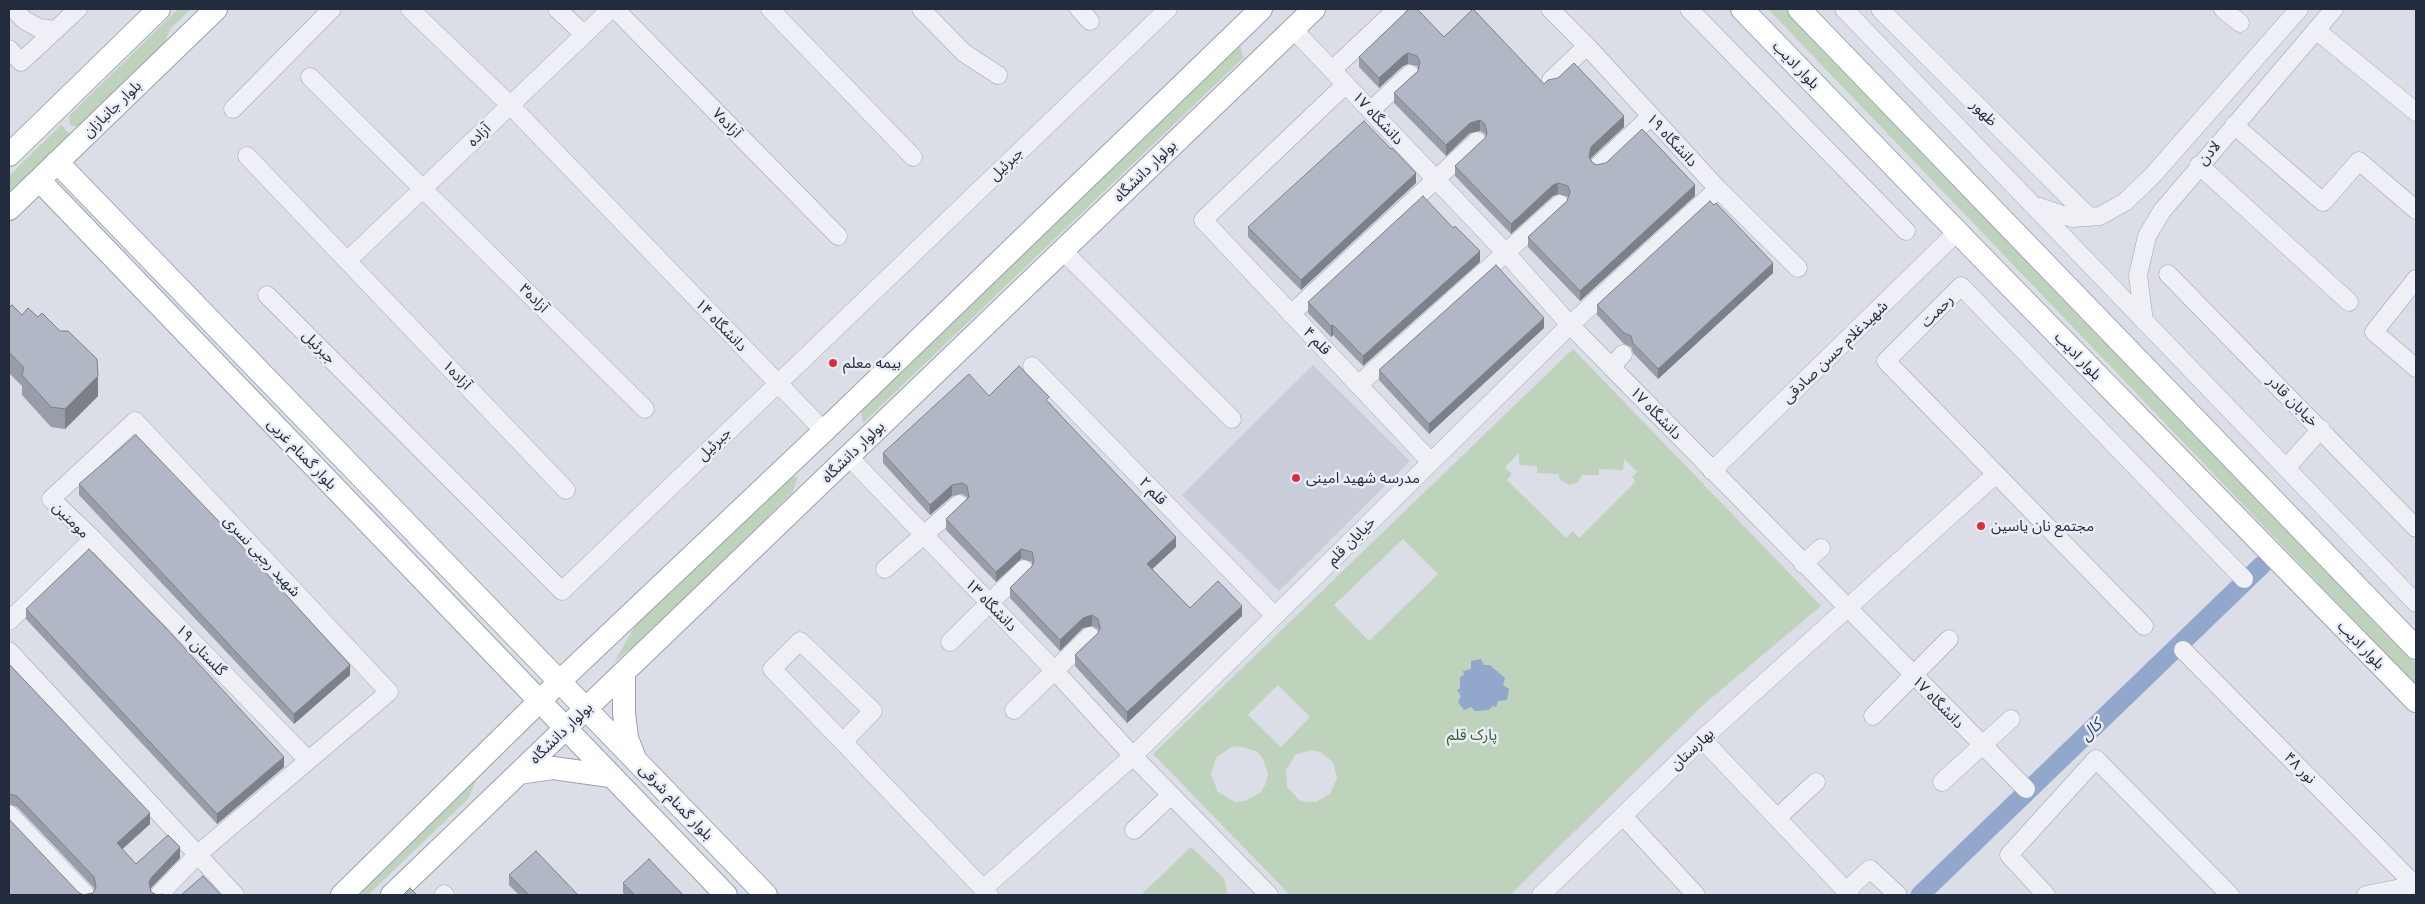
<!DOCTYPE html>
<html>
<head>
<meta charset="utf-8">
<style>
	body { margin:0 }
	#map { position:relative; width:2425px; height:904px; overflow:hidden; background:#dbdee7; font-family:Lato,sans-serif }
	canvas { display:block }
	.frame { position:absolute; inset:0; border:10px solid #232b3e; pointer-events:none }
</style>
</head>
<body>
<div id="map">
<canvas width="2425" height="904"></canvas>
<div class="frame"></div>
</div>
<script>
const ctx = document.querySelector('canvas').getContext('2d');
ctx.lineJoin = 'round';
function fill(path, color) {
  ctx.fillStyle = color;
  ctx.fill(path, 'evenodd');
}
function shape(rows) {
  const path = new Path2D();
  for (const r of rows) {
    path.moveTo(r[0], r[1]);
    for (let i = 2; i < r.length; i += 2) path.lineTo(r[i], r[i + 1]);
  }
  return path;
}
function trace(path, color, width, dash) {
  ctx.strokeStyle = color;
  ctx.lineWidth = width;
  ctx.lineCap = dash ? 'butt' : 'round';
  ctx.setLineDash(dash || []);
  ctx.stroke(path);
}
function label(font, color, halo, rows, align = 'center') {
  ctx.font = font + ' Lato,"Noto Sans Arabic",sans-serif';
  ctx.lineWidth = 5;
  ctx.setLineDash([]);
  ctx.textBaseline = 'middle';
  ctx.strokeStyle = halo;
  ctx.fillStyle = color;
  for (const [text, x, y, turn = 0] of rows) {
    ctx.save();
    ctx.translate(x, y);
    ctx.rotate((+turn || 0) * Math.PI / 180);
    ctx.textAlign = isNaN(turn) ? turn : align;
    if (halo) ctx.strokeText(text, 0, 0);
    ctx.fillText(text, 0, 0);
    ctx.restore();
  }
}
fill(shape([
	[1313,365,1410,461,1279,591,1182,495]
]), '#c8cdd9');
fill(shape([
	[178,9,191,9,171,28,162,48,79,127,70,125,69,116],
	[1768,9,1787,9,2416,664,2416,685],
	[1240,46,1243,58,863,423,861,411],
	[61,125,70,134,9,194,9,176],
	[1573,349,1821,606,1703,705,1510,895,1290,895,1153,754],
	[1519,453,1519,465,1537,466,1537,473,1559,474,1560,480,1570,485,1577,483,1582,475,1599,475,1599,469,1623,470,1624,459,1637,472,1632,477,1636,481,1579,538,1573,531,1566,538,1507,480,1512,474,1505,467],
	[1403,539,1438,574,1369,641,1334,605],
	[1278,685,1310,717,1281,747,1248,715],
	[1239,746,1256,751,1262,757,1268,773,1266,783,1261,792,1245,801,1235,802,1218,792,1211,774,1216,758,1231,747],
	[1311,750,1320,752,1333,762,1337,778,1330,794,1316,802,1307,802,1299,800,1287,787,1286,770,1295,755],
	[788,476,798,477,792,493,644,638,615,661,640,617],
	[478,776,468,799,368,895,354,895],
	[1191,847,1224,878,1228,895,1141,895]
]), '#bfd2bb');
fill(shape([
	[1481,659,1484,665,1490,665,1505,678,1503,685,1509,689,1507,700,1498,701,1496,707,1493,706,1489,710,1475,711,1471,707,1464,710,1458,702,1461,696,1457,690,1460,688,1460,677,1464,675,1463,671,1471,669,1471,661]
]), '#91a8cc');
trace(shape([
	[1920,895,2262,565]
]), '#91a8cc', 19);
const minor = shape([
	[14,9,24,20,39,28,56,30],
	[410,9,510,105,824,431],
	[557,9,584,34],
	[615,9,838,236],
	[770,9,913,157],
	[921,9,964,53,998,75],
	[1079,9,1090,21],
	[1550,9,1587,46,1718,189,1798,268],
	[1689,9,1906,231],
	[1844,9,2416,603],
	[1880,9,2089,217],
	[2223,9,2240,23],
	[1293,29,1506,253,1570,325,2026,789],
	[2316,30,2416,112],
	[9,49,21,62,78,9],
	[1332,70,1397,9],
	[310,77,645,409],
	[1551,80,1587,46],
	[1346,84,1203,220,1431,462],
	[233,109,332,9],
	[1371,110,1410,74],
	[2234,125,2323,202,2359,161,2416,210],
	[247,156,566,490],
	[1599,165,1650,117],
	[2199,165,2349,302],
	[2036,206,2072,218,2100,216,2125,202,2153,175,2299,9],
	[1062,250,1232,419],
	[347,261,611,9],
	[2168,274,2416,528],
	[2416,279,2374,332,2416,368],
	[267,295,562,591,1168,9],
	[1291,314,1477,141],
	[2144,321,2138,275,2147,236,2162,211,2334,9],
	[1032,366,1275,616],
	[1611,367,1623,354],
	[1358,385,1560,204],
	[848,456,1055,671,1133,756,1269,895],
	[2286,468,2321,429],
	[1712,471,1957,232],
	[93,539,308,760],
	[1803,564,1821,548],
	[885,569,959,504],
	[9,621,93,539,51,499,135,421,389,692,197,855,159,895],
	[2144,626,1886,361,1961,286,2244,579],
	[950,642,1024,569],
	[2183,650,2416,886],
	[9,651,235,895],
	[1014,710,1090,636],
	[1873,716,1949,639],
	[1702,739,1850,895],
	[843,742,873,711,800,641,772,669,843,742,989,895],
	[1942,782,2011,719],
	[9,814,86,895],
	[1623,816,1696,895],
	[1777,818,1816,782],
	[1134,830,1171,795],
	[983,889,1133,756,1570,325,1718,189],
	[1846,891,1870,869,1898,895],
	[444,894,445,895],
	[1541,895,1702,739,1995,475],
	[2046,895,2009,855,2096,759,2230,895],
	[2366,895,2416,885]
]);
const major = shape([
	[1742,9,1971,246,2416,701],
	[1799,9,2416,648],
	[9,155,159,9],
	[57,162,766,895],
	[39,180,726,895],
	[9,209,216,9],
	[624,673,624,713,627,738,634,756],
	[519,773,553,768,610,776],
	[342,895,559,682,824,431,1261,9],
	[392,895,1314,9]
]);
trace(minor, '#a0a5b1', 19);
trace(major, '#99a1b4', 24);
trace(minor, '#eef0f5', 18);
trace(major, '#fff', 22);
fill(shape([
	[1444,37,1544,84,1624,127,1591,158,1591,160,1592,162,1596,165,1695,196,1580,301,1528,247,1528,237,1567,201,1568,198,1568,197,1558,194,1553,196,1511,234,1455,176,1455,166,1485,138,1486,136,1485,134,1480,131,1470,133,1446,156,1394,103,1394,93,1418,71,1418,68,1417,66,1408,64,1403,66,1379,88,1359,67,1359,57],
	[1391,149,1416,183,1301,290,1248,237,1248,227],
	[1480,262,1363,366,1333,335,1331,337,1308,313,1308,302],
	[1773,273,1658,379,1633,353,1631,347,1624,344,1597,315,1597,305],
	[9,308,98,396,65,429,51,427,22,395,22,386,9,373],
	[1544,328,1429,434,1379,380,1379,370],
	[989,396,1049,402,1176,547,1152,569,1190,608,1242,616,1127,723,1075,666,1075,655,1098,633,1099,631,1098,629,1092,626,1083,628,1060,651,1010,598,1010,588,1032,566,1032,562,1021,559,996,582,946,530,946,519,967,499,967,497,962,494,952,496,930,515,883,463,883,453],
	[79,484,350,675,294,724,79,495],
	[26,609,284,767,217,824,26,619],
	[9,664,150,824,122,849,136,864,180,858,151,888,151,892,157,895,9,895,78,892,83,895,93,893,94,890,94,888,17,807,9,804],
	[509,875,578,895,519,895,509,885],
	[623,883,683,895,625,895,623,893]
]), '#989da9');
fill(shape([
	[1408,53,1408,64,1403,66,1379,88,1379,78,1403,56],
	[1624,116,1624,127,1591,158,1589,167,1589,157,1591,147],
	[1480,120,1480,131,1470,133,1446,156,1446,145,1470,123],
	[1416,173,1416,183,1301,290,1301,280],
	[1558,183,1558,194,1553,196,1511,234,1511,224,1553,185],
	[1695,185,1695,196,1580,301,1580,291],
	[1480,251,1480,262,1363,366,1363,356],
	[1773,263,1773,273,1658,379,1658,369],
	[1544,318,1544,328,1429,434,1429,424],
	[1333,325,1333,335,1331,337,1331,326],
	[98,376,98,396,65,429,65,409],
	[952,485,952,496,930,515,930,505],
	[1176,537,1176,547,1147,574,1147,564],
	[1021,549,1021,559,996,582,996,572],
	[1242,606,1242,616,1127,723,1127,712],
	[1092,615,1092,626,1083,628,1060,651,1060,640,1083,618],
	[350,665,350,675,294,724,294,714],
	[284,757,284,767,217,824,217,814],
	[150,813,150,824,117,854,117,843],
	[180,847,180,858,151,888,149,893,149,883,151,878]
]), '#7c8089');
const building = shape([
	[1409,9,1417,9,1444,37,1473,9,1544,84,1548,80,1558,78,1574,63,1624,116,1591,147,1589,157,1592,162,1596,165,1606,163,1642,129,1695,185,1580,291,1528,237,1567,201,1570,192,1568,186,1558,183,1553,185,1511,224,1455,166,1485,138,1487,133,1485,124,1480,120,1470,123,1446,145,1394,93,1418,71,1420,62,1417,56,1408,53,1403,56,1379,78,1359,57,1409,9],
	[1364,121,1391,149,1392,148,1416,173,1301,280,1248,227,1364,121],
	[1423,196,1453,228,1455,226,1480,251,1363,356,1333,325,1331,326,1308,302,1423,196],
	[1710,201,1714,205,1716,203,1773,263,1658,369,1633,343,1631,336,1624,333,1597,305,1710,201],
	[1496,265,1544,318,1429,424,1379,370,1496,265],
	[12,305,22,315,28,308,38,317,42,313,60,331,68,331,97,359,98,376,65,409,51,407,22,375,24,368,9,352,9,328,10,326,9,325,9,308,12,305],
	[1019,366,1049,397,1046,400,1176,537,1147,564,1190,608,1218,581,1242,606,1127,712,1075,655,1098,633,1100,628,1098,619,1092,615,1083,618,1060,640,1010,588,1032,566,1034,561,1032,552,1021,549,996,572,946,519,969,497,967,486,962,483,952,485,930,505,883,453,969,374,989,396,1019,366],
	[136,435,229,532,350,665,294,714,79,484,136,435],
	[89,549,164,626,284,757,217,814,26,609,89,549],
	[9,664,150,813,117,843,136,864,168,835,180,847,151,878,149,883,151,892,157,895,163,894,164,895,9,895,9,819,78,892,83,895,93,893,96,887,94,877,17,796,9,794,9,664],
	[536,851,578,895,529,895,509,875,536,851],
	[649,859,683,895,635,895,623,883,649,859],
	[203,876,221,895,181,895,203,876],
	[410,888,417,895,403,895,410,888]
]);
fill(building, '#b1b7c4');
trace(building, '#7c8089', 1);
for (const [x, y, r, color] of [
	[833,363,5,"#dc2f3b"],
	[1296,478,5,"#dc2f3b"],
	[1981,526,5,"#dc2f3b"]
]) {
  const dot = new Path2D();
  dot.arc(x, y, r, 0, 2 * Math.PI);
  ctx.fillStyle = color;
  ctx.fill(dot);
  trace(dot, '#eaedf5', 2);
}
label('15px', '#232b3e', '#eaedf5', [
	["بلوار ادیب",1796,65,46],
	["بلوار جانبازان",112,109,-44],
	["ظهور",1984,113,45],
	["دانشگاه ۱۷",1378,118,47],
	["آزاده۷",727,123,46],
	["آزاده",479,135,-44],
	["دانشگاه ۱۹",1672,140,47],
	["لادن",2209,153,-49],
	["جبرئیل",1006,164,-44],
	["بولوار دانشگاه",1145,171,-44],
	["آزاده۳",534,298,45],
	["رحمت",1937,311,-45],
	["دانشگاه ۱۴",721,325,46],
	["قلم ۴",1317,341,46],
	["جبرئیل",319,347,45],
	["شهیدغلام حسن صادقی",1835,352,-44],
	["بلوار ادیب",2078,356,46],
	["آزاده۱",457,375,46],
	["خیابان قادر",2293,401,45],
	["دانشگاه ۱۷",1656,413,46],
	["جبرئیل",714,444,-44],
	["بولوار دانشگاه",853,452,-44],
	["بلوار گمنام غربی",302,454,46],
	["قلم ۲",1153,491,46],
	["مومنین",71,520,45],
	["خیابان قلم",1351,541,-45],
	["شهید رجبی نسری",262,556,47],
	["دانشگاه ۱۳",991,605,46],
	["بلوار ادیب",2361,645,46],
	["گلستان ۱۹",201,650,46],
	["دانشگاه ۱۷",1938,702,46],
	["بولوار دانشگاه",561,733,-44],
	["بهارستان",1692,749,-43],
	["نور ۴۸",2300,768,45],
	["بلوار گمنام شرقی",676,802,46]
]);
label('15px', '#232b3e', '#eaedf5', [
	["بیمه معلم",843,363],
	["مدرسه شهید امینی",1306,478],
	["مجتمع نان یاسین",1991,526]
], 'left');
label('15px', '#345c2f', '#eaedf5', [
	["پارک قلم",1472,735]
]);
label('italic 16px', '#294576', '#eaedf5', [
	["کال",2091,730,-44]
]);
</script>
</body>
</html>
